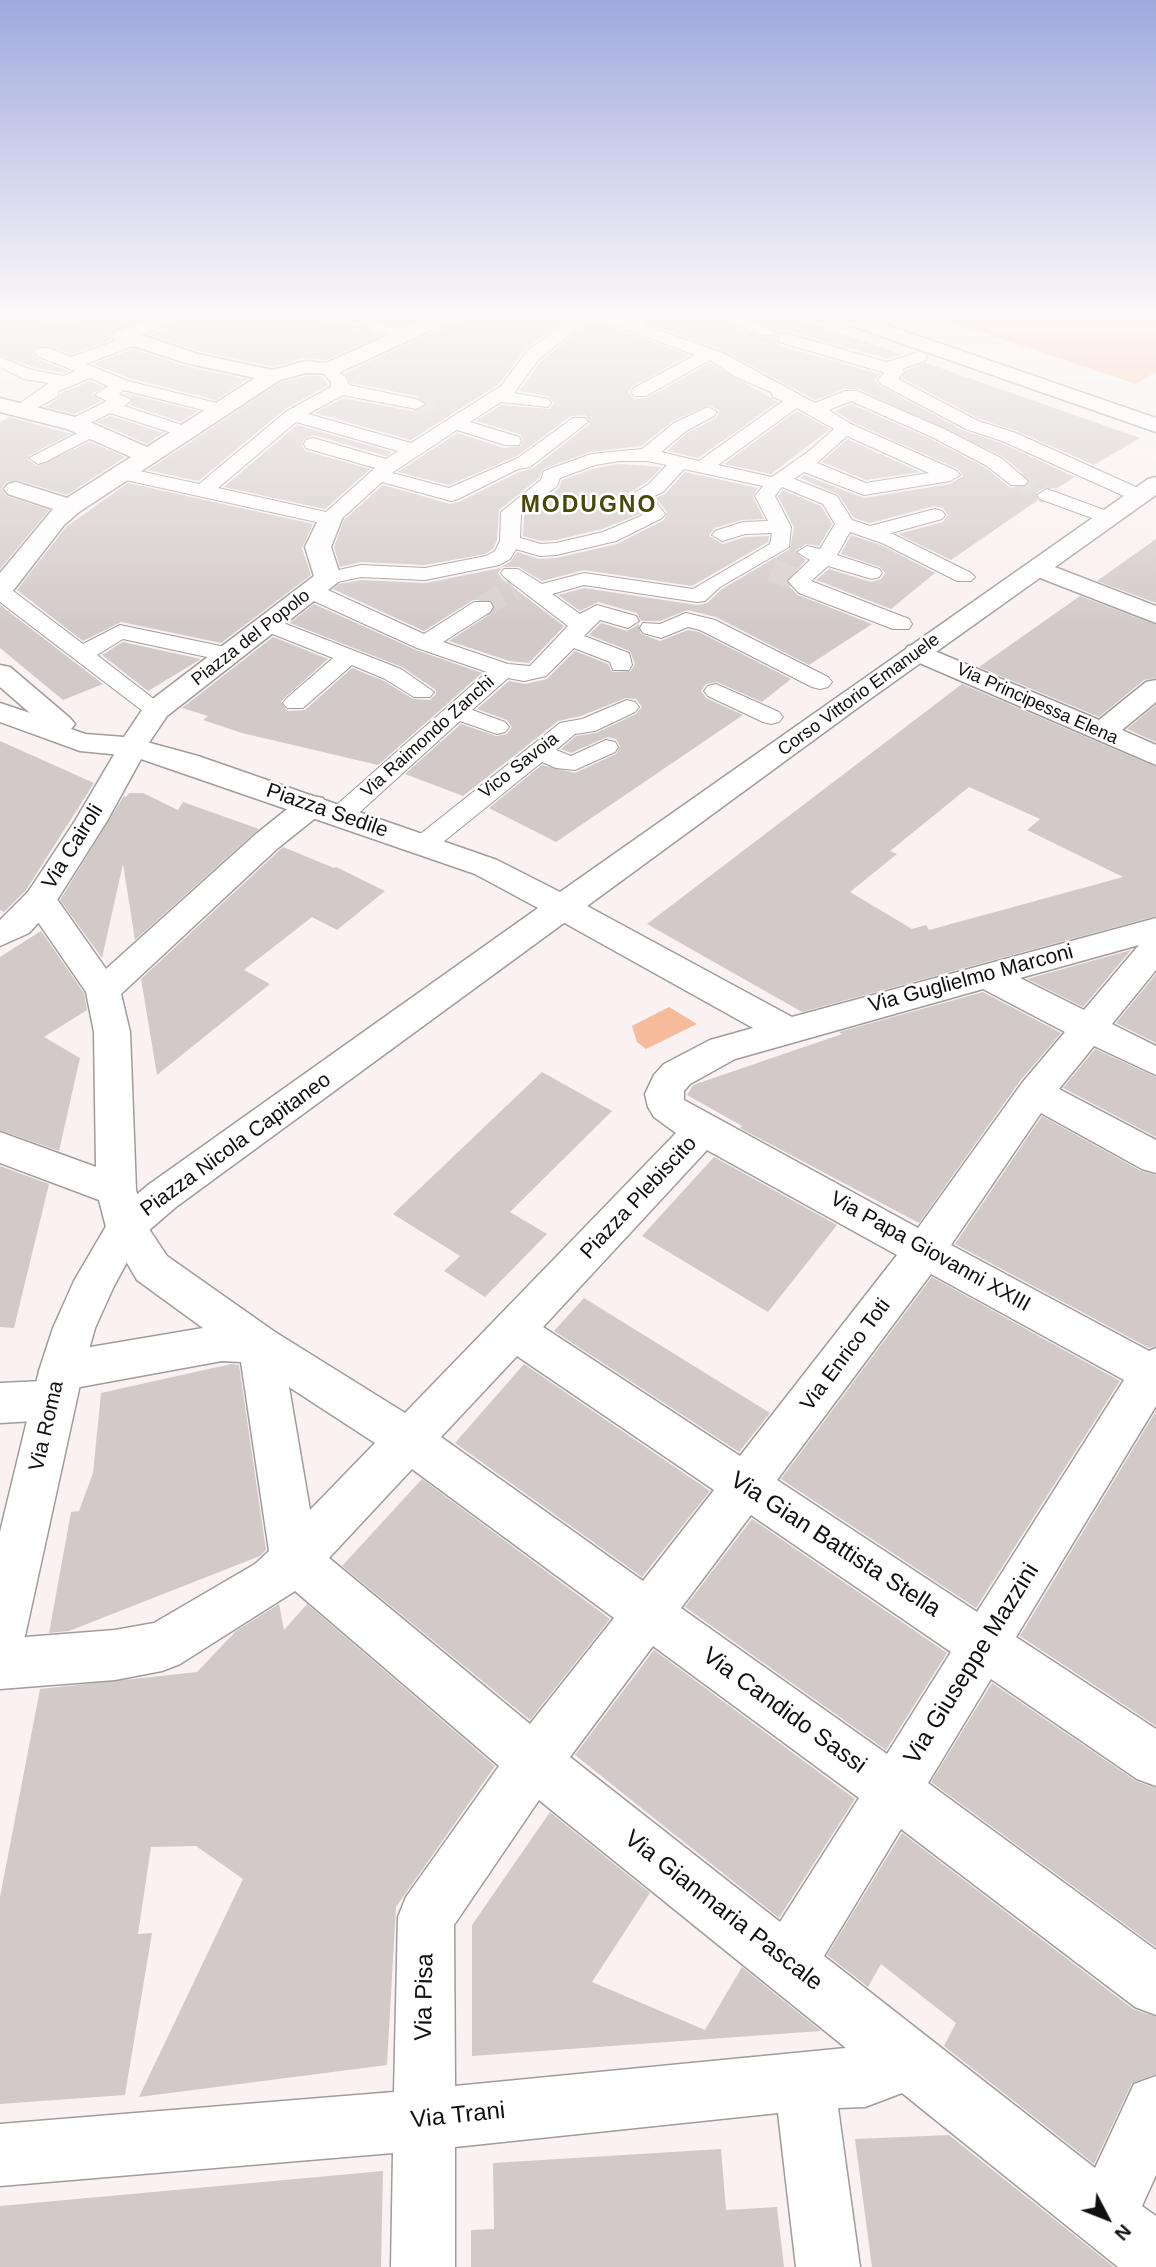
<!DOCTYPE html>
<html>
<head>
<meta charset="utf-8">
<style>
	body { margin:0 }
	#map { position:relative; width:1156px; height:2267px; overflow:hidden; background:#faf1f2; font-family:Helvetica,sans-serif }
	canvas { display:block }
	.north { position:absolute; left:1072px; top:2183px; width:70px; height:70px; -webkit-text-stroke:5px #fff; paint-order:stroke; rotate:132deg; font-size:19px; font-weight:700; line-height:28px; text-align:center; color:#120f10 }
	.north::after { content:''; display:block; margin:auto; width:24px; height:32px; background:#120f10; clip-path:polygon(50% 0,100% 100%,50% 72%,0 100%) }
</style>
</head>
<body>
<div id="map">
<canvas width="1156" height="2267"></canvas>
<div class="north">N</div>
</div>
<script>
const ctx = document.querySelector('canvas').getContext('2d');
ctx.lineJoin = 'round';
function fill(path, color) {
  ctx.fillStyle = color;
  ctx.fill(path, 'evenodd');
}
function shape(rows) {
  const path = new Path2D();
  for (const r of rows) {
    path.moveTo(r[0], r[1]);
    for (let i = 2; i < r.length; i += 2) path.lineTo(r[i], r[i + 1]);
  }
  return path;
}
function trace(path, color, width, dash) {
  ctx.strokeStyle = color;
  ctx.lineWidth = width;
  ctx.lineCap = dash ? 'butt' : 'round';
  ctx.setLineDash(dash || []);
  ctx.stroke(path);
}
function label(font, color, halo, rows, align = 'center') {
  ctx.font = font + ' Helvetica,sans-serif';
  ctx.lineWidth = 5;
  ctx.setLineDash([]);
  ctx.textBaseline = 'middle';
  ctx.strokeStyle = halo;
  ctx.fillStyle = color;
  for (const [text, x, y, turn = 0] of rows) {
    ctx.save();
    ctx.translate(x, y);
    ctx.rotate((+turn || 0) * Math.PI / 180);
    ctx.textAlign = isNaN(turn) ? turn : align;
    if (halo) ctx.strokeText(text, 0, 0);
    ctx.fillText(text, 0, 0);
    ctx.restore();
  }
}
fill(shape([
	[924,313,1156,313,1156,372,1136,384],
	[669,1007,697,1024,646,1049,637,1042,632,1026]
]), '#f6bb9b');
fill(shape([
	[0,313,25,313,30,319,56,328,81,319,86,313,154,313,114,330,109,336,111,340,71,354,50,346,35,347,33,353,36,358,68,371,64,373,33,367,0,355],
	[189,313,318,313,323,320,357,330,363,327,380,336,326,360,304,358,273,367,199,351,148,335,184,319],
	[360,313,431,313,401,327],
	[466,313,574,313,525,349,499,384,411,440,315,413,343,398,416,412,426,406,426,402,417,396,351,383,345,373,461,319],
	[668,313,705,313,761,337,776,336,778,345,880,374,875,380,880,386,965,431,1001,443,1075,477,1056,489,1046,487,1036,493,1038,500,951,560,898,534,943,522,948,515,943,508,934,506,870,523,854,518,838,494,800,478,804,475,864,498,950,484,963,476,958,469,852,422,835,411,851,404,931,439,986,468,1009,487,1025,488,1030,479,1002,456,858,389,844,389,815,400,724,351,650,324],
	[737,313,785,313,902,355,887,359,786,330,778,331],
	[592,320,689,355,633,386,628,392,634,399,647,398,710,363,778,402,698,458,667,451,687,433,716,418,720,411,709,405,673,421,641,446,590,452,543,469,539,478,499,510,497,540,493,549,485,554,425,565,361,562,340,567,334,547,344,520,383,485,450,504,459,502,519,472,532,469,590,424,585,415,571,416,517,456,449,485,398,472,457,433,504,448,521,446,523,440,520,434,476,421,502,405,550,409,554,403,548,396,519,391,541,361],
	[133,349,185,366,248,379,216,400,129,378,93,364],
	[926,363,1140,438,1094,465,1017,431,979,419,902,378,906,370],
	[306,376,322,376,328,385,285,409,198,481,148,470,281,382],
	[90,381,103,387,92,394,101,401,75,414,45,407,58,399,61,393],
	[124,393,198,411,181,422,130,405,134,399],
	[797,411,830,429,771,474,724,464],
	[110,416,164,433,147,444,97,422],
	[9,417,71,434,28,456,28,460,37,466,90,442,125,457,67,495,17,480,6,482,1,489,7,496,49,510,0,569,0,422],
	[297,425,392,452,386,456,314,435,304,439,302,445,305,451,370,469,325,509,224,487],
	[847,439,920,472,866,480,822,462],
	[619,464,662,467,647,482,628,494,640,514,602,529,556,540,541,541,523,536,524,515,559,488,562,480,596,468],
	[685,472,758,488,753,497,764,519,742,520,714,528,709,536,723,544,745,537,769,536,768,542,692,586,584,570,542,581,519,567,502,567,498,573,502,579,564,626,529,663,509,661,449,641,492,613,495,606,490,599,473,600,424,631,333,589,339,584,361,580,426,583,500,568,511,561,517,552,539,559,556,558,617,544,664,520,667,512,656,498,665,494],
	[128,483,313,524,302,548,311,575,221,643,121,622,83,641,17,590,66,527],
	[783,490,821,506,832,524,819,546,806,544,795,551,806,560,786,583,798,595,872,624,809,665,716,617,687,610,660,621,641,621,637,613,598,602,580,611,558,595,584,588,697,605,707,603,722,589,790,549,794,527,778,496],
	[851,535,881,545,935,573,891,609,816,580,829,569,871,582,881,579,885,573,880,567,841,554],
	[1156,539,1156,603,1097,581],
	[1080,596,1156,625,1156,678,1144,680,1099,717,979,667],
	[314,604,416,650,482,673,378,765,242,733,203,720,208,716,182,708,273,637,328,659,281,701,287,711,305,710,352,668,384,681,413,699,430,700,436,694,436,690,402,667,290,623],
	[0,605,103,684,63,700,0,648],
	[601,623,627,631,639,624,641,634,660,641,688,630,699,632,791,679,762,702,717,682,706,684,701,691,706,698,743,715,556,842,489,808,542,765,575,773,616,754,620,746,616,739,607,737,571,753,561,749,576,736,596,733,636,714,642,707,636,699,626,698,581,716,558,721,463,796,405,774,461,724,496,736,507,734,512,727,507,720,477,709,509,681,525,684,547,679,575,651,608,664,612,672,631,671,635,664,630,651,589,635],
	[123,642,201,659,148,691,102,655],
	[962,684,1156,767,1156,916,802,1012,647,924],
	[969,787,1040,819,1027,830,1123,877,929,930,926,925,912,929,850,892,897,854,890,851],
	[1156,705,1156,742,1127,729],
	[0,741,94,783,26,890,4,912,0,910],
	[129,793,143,793,178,810,183,802,259,829,135,940,123,864,102,958,60,900,124,796,126,797],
	[283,847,334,868,336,867,385,891,337,930,312,917,244,970,270,984,157,1075,141,979],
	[41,931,84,993,87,1010,44,1037,80,1058,59,1151,0,1130,0,957],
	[1131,950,1083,1007,1027,979],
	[1156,974,1156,1043,1116,1023],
	[983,992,1061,1033,1020,1081,919,1223,740,1128,742,1126,687,1095,693,1085,842,1034,839,1032],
	[1095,1049,1156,1077,1156,1137,1063,1088],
	[542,1072,612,1111,510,1212,547,1234,485,1297,444,1271,460,1256,393,1214],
	[1042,1116,1141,1171,1156,1175,1156,1346,1149,1348,955,1244],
	[714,1157,837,1225,768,1312,642,1236],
	[0,1166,49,1184,14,1328,0,1327],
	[932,1277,1120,1381,976,1608,781,1479],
	[584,1298,770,1413,739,1452,554,1331],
	[231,1364,239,1365,266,1550,260,1556,69,1631,49,1633,71,1512,79,1511,93,1473,101,1393],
	[524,1364,710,1491,642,1577,455,1443],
	[1156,1411,1156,1726,1020,1636],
	[422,1479,610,1619,530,1720,342,1566],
	[752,1519,947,1653,886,1750,685,1607],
	[279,1604,284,1630,307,1604,495,1766,396,1907,387,2065,139,2097,243,1879,196,1846,151,1847,138,1934,152,1933,125,2095,0,2104,0,1897,40,1689,197,1672,236,1631],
	[654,1650,855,1799,779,1918,575,1755],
	[992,1683,1136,1781,1156,1788,1156,1947,931,1782],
	[550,1812,650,1893,592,1982,705,2030,742,1967,821,2031,472,2056,472,1925],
	[902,1833,1133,2009,1156,2017,1156,2074,1132,2083,1094,2164,944,2046,956,2023,881,1964,868,1987,827,1955],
	[949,2135,1114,2267,872,2267,855,2139],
	[721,2149,726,2210,777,2207,784,2267,471,2267,471,2230,494,2229,493,2163],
	[383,2171,381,2267,0,2267,0,2206]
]), '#d2cac9');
trace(shape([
	[416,404,434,410],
	[1018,481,1047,495]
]), '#d7cfd0', 18, [18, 9]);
trace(shape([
	[772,570,799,581],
	[482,607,514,589]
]), '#d7cfd0', 23, [23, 11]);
const pedestrian = shape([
	[578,313,610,313,723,353,815,403,845,391,857,391,944,429,1001,458,1028,481,1025,485,1011,485,987,466,932,437,851,401,829,410,851,424,957,471,960,475,950,481,864,495,804,472,794,479,837,496,852,520,870,526,935,509,942,511,945,515,942,519,891,533,971,573,975,577,971,581,957,581,882,543,850,532,837,555,879,569,882,573,879,577,872,579,828,566,811,581,909,619,912,624,909,629,893,629,799,593,788,581,810,560,797,552,807,546,820,549,835,524,823,504,782,487,775,496,791,527,789,547,720,587,705,601,697,602,584,585,552,594,580,614,597,605,636,616,639,621,628,628,600,620,584,636,629,653,632,665,629,670,613,670,610,662,574,648,546,676,524,681,508,678,472,710,505,722,509,727,505,732,497,734,460,721,350,821,332,821,328,815,332,809,487,672,417,648,303,596,300,591,303,586,319,586,424,634,474,602,490,602,493,607,490,612,443,642,508,664,530,666,568,626,504,577,501,573,504,569,518,569,542,584,584,573,693,589,770,544,772,533,745,534,722,541,712,535,715,531,743,522,768,521,755,496,763,486,684,469,663,492,652,497,665,514,662,518,616,541,556,555,540,556,516,549,510,559,499,565,425,580,361,577,328,584,317,578,321,574,361,565,425,568,486,556,495,551,500,541,501,512,541,480,544,471,591,454,642,449,674,423,708,407,717,412,714,416,686,431,661,452,699,461,783,401,773,397,771,392,734,376,710,360,646,396,634,396,631,392,634,388,695,355,592,317,539,359,514,393,548,399,551,403,548,407,501,402,470,422,519,437,521,441,519,445,505,445,457,430,392,473,449,488,518,458,573,418,585,418,588,422,530,467,518,469,458,499,451,501,382,482,337,523,330,525,121,479,111,473,121,467,199,484,287,411,331,387,331,382,320,370,329,365,346,377,349,385,416,399,425,404,416,409,343,395,308,414,411,443,501,386,527,351,578,313],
	[797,408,834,429,809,451,772,477,718,465,797,408],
	[296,422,398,451,386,459,313,438,306,440,304,444,306,448,375,468,326,512,218,488,296,422],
	[847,436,929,473,866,483,817,463,847,436],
	[619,461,647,461,667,465,649,484,631,495,644,513,641,516,603,532,556,543,541,544,520,538,521,514,557,486,560,478,595,465,619,461],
	[708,313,731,313,776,332,774,335,762,335,708,313],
	[372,320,409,332,411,336,403,341,366,328,366,322,372,320],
	[785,333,887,362,919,352,925,353,927,357,925,361,902,369,904,372,898,379,978,421,1016,433,1147,492,1150,496,1147,500,1133,500,1002,441,966,429,881,384,878,380,884,373,882,372,779,342,779,334,785,333],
	[132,335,140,340,138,344,86,364,128,381,225,405,228,409,225,413,219,414,123,390,119,394,132,400,124,406,191,428,194,432,185,437,110,413,81,428,69,428,66,424,69,420,107,401,95,395,108,386,90,378,59,391,57,397,27,413,15,413,12,409,49,383,24,379,0,367,0,357,32,370,64,376,75,371,37,356,35,352,37,348,49,348,71,357,132,335],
	[91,426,97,427,100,431,97,435,45,462,38,464,29,458,91,426],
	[1047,489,1115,514,1118,518,1108,524,1040,499,1037,495,1047,489],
	[0,586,8,587,83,644,120,625,230,648,241,655,230,662,123,639,97,655,168,710,164,715,148,715,0,602,0,586],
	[686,613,715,620,828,677,832,682,828,687,820,689,812,687,700,630,688,627,661,638,643,633,640,628,643,623,660,624,686,613],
	[268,617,401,669,434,692,430,697,414,697,385,679,352,665,303,708,287,708,283,703,287,698,333,658,260,629,257,624,268,617],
	[716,684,779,712,783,717,779,722,771,724,763,722,708,696,704,691,708,686,716,684],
	[627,700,635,702,639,707,635,712,595,731,575,734,556,750,571,756,606,740,615,742,618,747,615,752,575,770,556,768,542,762,432,851,414,851,410,845,414,839,560,723,582,719,627,700]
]);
const minor = shape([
	[28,313,83,313,80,317,55,326,31,317,28,313],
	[160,313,186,313,183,317,141,335,198,354,273,370,305,361,326,363,437,313,463,313,460,317,336,374,306,373,280,380,79,512,64,525,9,596,0,598,0,573,53,509,8,494,4,489,8,484,16,482,67,498,131,457,67,429,0,412,0,398,83,419,147,447,255,378,186,363,115,340,112,336,115,332,160,313],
	[321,313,352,313,365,317,368,321,358,327,324,317,321,313],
	[639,313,666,313,637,328,623,328,620,324,623,320,639,313],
	[330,512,339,514,342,519,331,547,341,578,337,583,167,716,142,753,132,756,80,751,0,722,0,703,30,713,0,687,0,665,10,667,70,718,75,724,71,729,85,734,124,737,146,704,314,576,305,547,321,514,330,512],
	[1039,561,1156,606,1156,623,1030,574,1026,569,1030,564,1039,561],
	[918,644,1099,720,1146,682,1156,680,1156,702,1122,730,1156,745,1156,765,908,658,904,652,908,646,918,644],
	[312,796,323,798,327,805,323,812,278,848,121,994,130,1032,136,1190,145,1223,167,1256,275,1332,405,1413,676,1133,654,1117,648,1107,645,1094,654,1075,664,1064,710,1040,753,1028,552,916,547,908,552,900,564,897,576,900,792,1017,1156,918,1156,970,1112,1024,1156,1046,1156,1075,1094,1046,1059,1089,1156,1140,1156,1173,1142,1169,1041,1113,951,1245,1149,1351,1156,1348,1156,1406,1016,1637,1156,1729,1156,1786,1137,1779,991,1679,928,1783,1156,1950,1156,2015,1135,2007,901,1829,824,1956,1095,2168,1134,2084,1156,2076,1156,2175,1142,2206,1156,2216,1156,2267,1118,2267,902,2093,865,2107,838,2108,860,2267,796,2267,778,2113,455,2147,455,2267,391,2267,393,2153,0,2186,0,2124,394,2092,398,1917,406,1897,499,1766,295,1591,180,1664,162,1671,115,1680,0,1689,0,1639,115,1630,154,1623,255,1564,269,1551,241,1362,222,1361,69,1389,74,1400,68,1414,52,1420,0,1423,0,1383,44,1381,39,1371,45,1358,61,1352,203,1328,137,1280,106,1227,99,1200,0,1163,0,1132,96,1167,94,1032,86,992,23,900,28,892,40,889,52,892,106,969,256,834,301,798,312,796],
	[1139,945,1084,1010,1020,978,1139,945],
	[983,989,1065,1032,1022,1083,918,1228,684,1100,684,1091,690,1084,735,1059,983,989],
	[707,1150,897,1255,740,1456,543,1327,707,1150],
	[931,1274,1124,1380,977,1612,777,1480,931,1274],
	[517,1356,714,1490,643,1581,441,1437,517,1356],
	[289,1387,375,1443,310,1510,289,1387],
	[412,1469,614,1618,530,1724,329,1558,412,1469],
	[751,1515,951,1652,887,1754,681,1608,751,1515],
	[653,1646,859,1798,780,1922,570,1757,653,1646],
	[539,1800,846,2048,455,2086,454,1925,539,1800]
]);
const tertiary = shape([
	[823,313,852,313,1156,418,1156,432,826,317,823,313],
	[1156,477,1156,495,863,704,176,1207,140,1238,114,1286,95,1328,83,1371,25,1636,18,1653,0,1661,0,1532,39,1371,53,1328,74,1281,112,1216,148,1185,538,908,475,874,141,759,107,821,52,908,29,933,0,946,0,920,28,892,75,821,122,741,132,738,198,756,497,860,560,892,1148,479,1156,477]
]);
trace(pedestrian, '#a29b9b', 2);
trace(minor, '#a29b9b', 3);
trace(tertiary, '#a29b9b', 3);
fill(pedestrian, '#fff');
fill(minor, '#fff');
fill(tertiary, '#fff');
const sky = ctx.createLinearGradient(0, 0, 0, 630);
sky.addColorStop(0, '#9fa9de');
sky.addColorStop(0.5, '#fdf9f9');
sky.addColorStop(1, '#fdf9f900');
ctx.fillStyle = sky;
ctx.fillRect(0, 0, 1156, 630);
label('18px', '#120f10', '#fff', [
	["Piazza del Popolo",251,638,-38],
	["Corso Vittorio Emanuele",859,695,-36],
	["Via Principessa Elena",1037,704,24],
	["Via Raimondo Zanchi",428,737,-42],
	["Vico Savoia",519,766,-38]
]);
label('21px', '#120f10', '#fff', [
	["Piazza Sedile",327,811,19],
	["Via Cairoli",73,847,-58],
	["Via Guglielmo Marconi",971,979,-15],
	["Piazza Nicola Capitaneo",236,1145,-36],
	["Piazza Plebiscito",639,1198,-47],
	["Via Papa Giovanni XXIII",930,1252,29],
	["Via Enrico Toti",846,1355,-53],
	["Via Roma",47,1426,-77]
]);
ctx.letterSpacing = '2px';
label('bold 23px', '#484808', '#fff', [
	["MODUGNO",589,506]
]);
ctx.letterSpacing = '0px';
label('24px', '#120f10', '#fff', [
	["Via Gian Battista Stella",835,1545,33],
	["Via Giuseppe Mazzini",972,1664,-58],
	["Via Candido Sassi",784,1711,36],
	["Via Gianmaria Pascale",723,1911,38],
	["Via Pisa",425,1997,-89],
	["Via Trani",458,2116,-6]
]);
</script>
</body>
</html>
